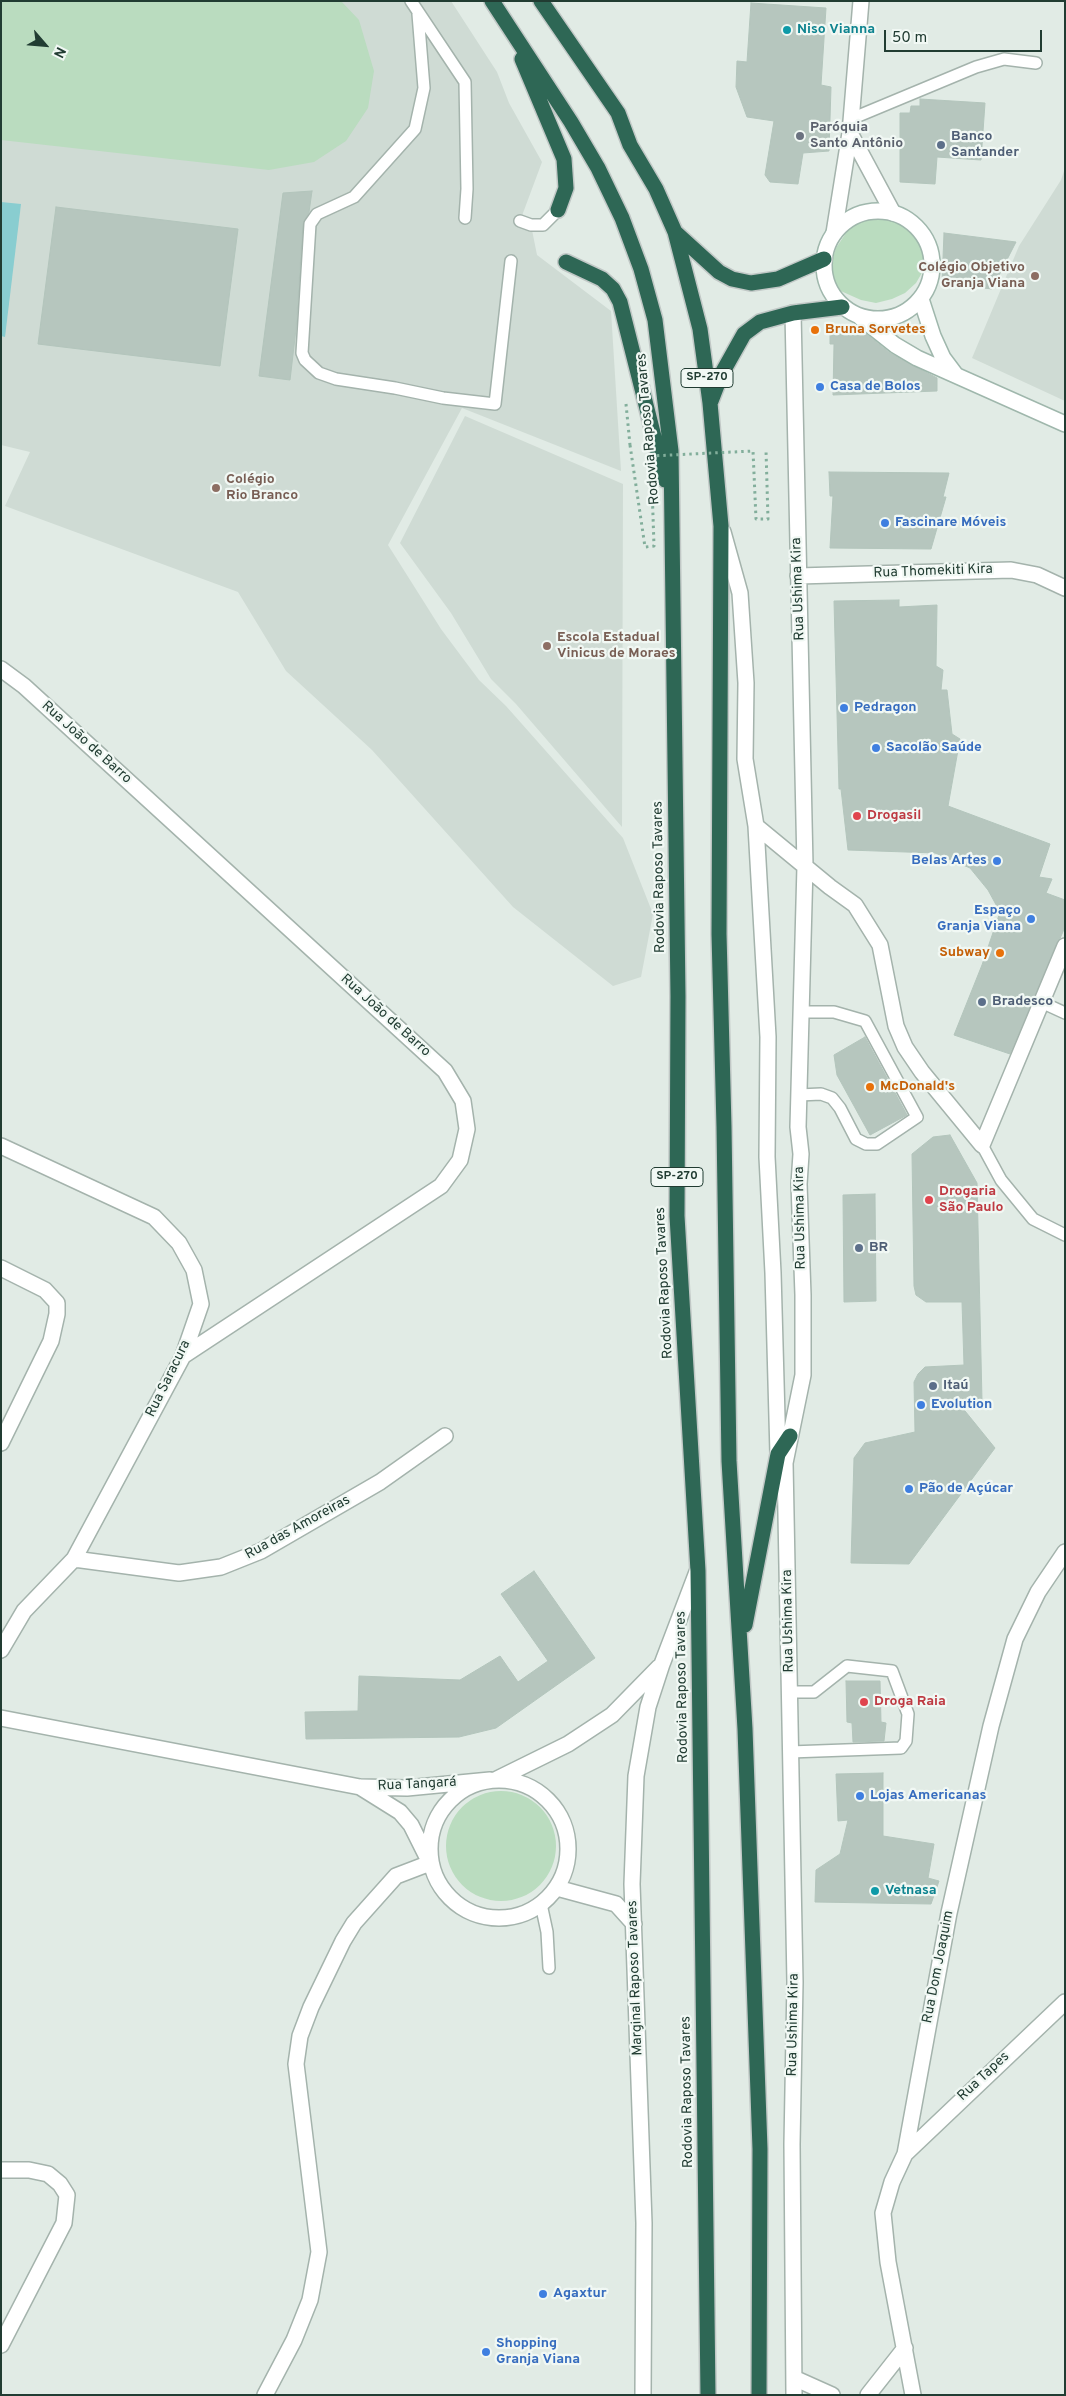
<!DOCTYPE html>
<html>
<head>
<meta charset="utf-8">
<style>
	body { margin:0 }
	#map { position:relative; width:1066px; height:2396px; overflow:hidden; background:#e1ebe5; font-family:Overpass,sans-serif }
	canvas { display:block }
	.frame { position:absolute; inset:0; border:2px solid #213c32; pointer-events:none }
	.north { position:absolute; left:20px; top:20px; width:50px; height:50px; -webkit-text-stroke:4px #f1f8f4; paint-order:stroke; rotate:117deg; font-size:14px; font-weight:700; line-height:20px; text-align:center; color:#213c32 }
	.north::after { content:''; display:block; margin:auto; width:18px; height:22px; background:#213c32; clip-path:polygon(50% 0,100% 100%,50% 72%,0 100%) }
	.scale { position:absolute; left:884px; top:30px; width:158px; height:22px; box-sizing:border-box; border:2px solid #213c32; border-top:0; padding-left:6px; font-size:15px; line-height:18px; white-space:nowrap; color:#213c32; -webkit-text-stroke:4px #f1f8f4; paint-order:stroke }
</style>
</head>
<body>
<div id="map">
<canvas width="1066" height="2396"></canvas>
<div class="frame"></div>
<div class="north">N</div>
<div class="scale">50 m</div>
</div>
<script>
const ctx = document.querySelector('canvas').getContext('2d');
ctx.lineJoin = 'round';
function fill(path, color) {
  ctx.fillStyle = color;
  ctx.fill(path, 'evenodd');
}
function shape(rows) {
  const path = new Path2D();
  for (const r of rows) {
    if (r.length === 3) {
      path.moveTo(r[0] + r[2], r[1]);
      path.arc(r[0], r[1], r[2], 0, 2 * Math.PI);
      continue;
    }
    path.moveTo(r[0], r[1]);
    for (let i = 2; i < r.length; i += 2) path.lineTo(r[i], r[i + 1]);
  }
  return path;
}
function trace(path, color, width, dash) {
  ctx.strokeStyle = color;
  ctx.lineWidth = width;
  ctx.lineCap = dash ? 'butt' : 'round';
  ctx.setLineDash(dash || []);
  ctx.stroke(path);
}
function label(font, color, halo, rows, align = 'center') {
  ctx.font = font + ' Overpass,sans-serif';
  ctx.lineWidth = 4.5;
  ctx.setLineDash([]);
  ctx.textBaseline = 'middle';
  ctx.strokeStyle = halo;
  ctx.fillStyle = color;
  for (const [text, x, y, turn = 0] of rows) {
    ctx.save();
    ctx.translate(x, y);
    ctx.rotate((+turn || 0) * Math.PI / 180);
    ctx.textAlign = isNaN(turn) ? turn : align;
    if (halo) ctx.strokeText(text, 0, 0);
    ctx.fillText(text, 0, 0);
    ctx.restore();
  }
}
fill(shape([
	[1,1,451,1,497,72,509,103,542,162,520,221,531,225,537,255,611,311,621,471,462,408,388,545,441,629,479,680,506,706,623,838,653,914,641,977,613,986,513,907,372,750,286,671,238,592,5,506,30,452,1,445],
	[1065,168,1065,401,972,358,1019,246,1061,180],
	[465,416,623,484,622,827,516,704,491,679,451,613,400,543]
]), '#cfdbd4');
fill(shape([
	[1,1,341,1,359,20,374,71,368,108,346,141,314,162,269,170,1,140],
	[879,213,893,214,906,220,916,230,923,242,925,257,923,271,916,283,905,293,892,299,876,303,861,300,834,288,829,272,836,248,852,224,864,216],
	[501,1846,55]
]), '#badcbf');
fill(shape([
	[1,202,21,204,5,337,1,336]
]), '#89cdd0');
const building = shape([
	[751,3,826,8,821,85,831,87,829,151,803,153,798,184,770,182,765,175,774,121,747,117,736,87,737,61,747,62,751,3],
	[920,99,985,103,981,160,937,157,935,184,900,182,900,113,910,113,911,106,920,106,920,99],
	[312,191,309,212,303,224,296,329,290,380,259,376,283,193,312,191],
	[56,207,238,229,220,366,38,344,56,207],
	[944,233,1016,242,992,289,942,283,944,233],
	[830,328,860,329,890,353,937,378,937,391,833,395,834,344,830,344,830,328],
	[829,472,949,473,943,497,946,497,931,549,830,548,833,496,830,496,829,472],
	[899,600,899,607,937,605,936,666,943,670,941,690,947,690,952,734,960,739,948,806,1050,844,1039,877,1052,879,1046,893,1065,900,1065,927,1010,1054,954,1035,982,965,1000,912,988,890,970,868,935,853,848,850,841,789,839,789,834,601,899,600],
	[865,1037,907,1115,870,1135,837,1075,834,1055,865,1037],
	[950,1135,977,1183,982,1401,961,1406,995,1448,909,1564,851,1563,854,1458,865,1443,915,1432,914,1382,918,1374,925,1367,964,1365,962,1302,926,1302,916,1295,914,1286,912,1154,933,1137,950,1135],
	[875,1194,876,1301,844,1302,843,1195,875,1194],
	[534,1571,595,1658,496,1728,459,1737,306,1739,305,1712,358,1711,359,1676,460,1680,500,1656,518,1682,548,1661,501,1594,534,1571],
	[846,1681,880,1681,881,1722,886,1723,884,1741,853,1742,852,1723,847,1722,846,1681],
	[883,1773,883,1836,934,1844,928,1878,939,1881,931,1904,815,1902,816,1870,840,1854,848,1820,838,1821,836,1774,883,1773]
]);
fill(building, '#b6c6be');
trace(building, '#b3c5bc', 1);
const service = shape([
	[411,1,465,82,467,189,465,218],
	[418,14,424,88,415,129,354,197,317,214,310,224,302,353,305,360,319,373,336,379,395,388,443,398,495,404,511,261],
	[851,119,976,67,1004,59,1036,63],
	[520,221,531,225,543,225,558,210],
	[1041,1002,1065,1013],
	[799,1095,821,1094,832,1098,840,1108,856,1139,866,1144,877,1144,917,1117,865,1021,834,1012,802,1012],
	[982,1145,1001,1180,1033,1219,1065,1235],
	[789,1692,814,1692,847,1666,892,1671,908,1714,906,1741,901,1748,790,1752],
	[541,1904,547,1932,549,1968]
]);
const minor = shape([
	[850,133,893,213],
	[834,233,850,133,861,1],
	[793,313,805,866,798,1127,801,1154,799,1184,803,1295,803,1375,785,1463,795,1982,792,2144,794,2395],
	[723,532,740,593,746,683,745,759,756,826,830,887,855,905,880,945,896,1026,905,1047,922,1072,982,1145],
	[798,576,1011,570,1037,575,1065,588],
	[1,669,24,686,445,1071,463,1101,467,1129,460,1160,441,1186,183,1356],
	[756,826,768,1037,767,1157,773,1273,778,1454],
	[982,1145,1065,946],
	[1,1146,154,1217,179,1243,194,1270,201,1304,183,1356,74,1559,24,1611,1,1650],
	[1,1268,45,1290,57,1303,57,1314,51,1341,1,1443],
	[74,1559,179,1573,221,1567,261,1551,380,1482,445,1436],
	[1,1718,360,1787,407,1788,490,1780],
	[497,1779,568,1744,612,1715,659,1667],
	[499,1849,69],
	[557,1888,616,1904,634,1924],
	[905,2154,1065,2002],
	[1,2170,29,2170,48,2174,60,2184,67,2195,64,2223,1,2345],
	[794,2378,832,2395],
	[265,2395,294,2340,310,2300,319,2252,296,2064,300,2036,311,2007,343,1941,354,1923,396,1876,430,1863,411,1825,400,1812,360,1787],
	[643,2395,644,2223,632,1884,636,1776,648,1707,662,1664,697,1572],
	[868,2395,905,2348],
	[913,2395,888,2262,883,2213,892,2182,905,2154,949,1913,991,1726,1015,1639,1038,1592,1065,1552]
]);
const secondary = shape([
	[878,265,54],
	[921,299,933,336,943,358,955,374],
	[861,318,895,345,917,358,1065,424]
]);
const motorway = shape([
	[492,1,571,122,598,168,622,218,641,269,655,320,671,451,678,996,677,1216,698,1571,708,2395],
	[541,1,618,113,630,145,656,189,675,232,700,329,710,403,721,526,719,934,724,1127,729,1461,745,1729,760,2149,759,2395],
	[522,59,564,159,566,188,558,210],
	[675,232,719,272,732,279,751,283,778,279,824,259],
	[566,262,602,279,613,289,620,302,665,480],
	[711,401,721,375,744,334,760,322,793,313,842,307],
	[745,1625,778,1454,790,1436]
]);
trace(service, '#a4b3ac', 14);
trace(minor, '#a4b3ac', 18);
trace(secondary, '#9fb7ac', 18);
trace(motorway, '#c1c8c6', 18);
trace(shape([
	[626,404,630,445]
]), '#82ae9b', 3, [2.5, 4]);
trace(service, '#fff', 11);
trace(minor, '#fff', 15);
trace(secondary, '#fff', 15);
trace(motorway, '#2e6755', 15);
trace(shape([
	[630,445,645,547,654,546,651,456,753,451,756,519,768,519,766,450]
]), '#82ae9b', 3, [2.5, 4]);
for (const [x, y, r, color] of [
	[787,30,5,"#0f9aa8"],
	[800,136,5,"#6b7280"],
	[941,145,5,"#5c6f8a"],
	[1035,276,5,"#8d6e63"],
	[815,330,5,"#e8710a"],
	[820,387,5,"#3f7fe0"],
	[216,488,5,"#8d6e63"],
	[885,523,5,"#3f7fe0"],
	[547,646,5,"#8d6e63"],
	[844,708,5,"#3f7fe0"],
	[876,748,5,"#3f7fe0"],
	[857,816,5,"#e0444e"],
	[997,861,5,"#3f7fe0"],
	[1031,919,5,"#3f7fe0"],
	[1000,953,5,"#e8710a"],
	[982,1002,5,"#5c6f8a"],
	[870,1087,5,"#e8710a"],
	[929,1200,5,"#e0444e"],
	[859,1248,5,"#5c6f8a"],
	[933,1386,5,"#5c6f8a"],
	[921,1405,5,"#3f7fe0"],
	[909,1489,5,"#3f7fe0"],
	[864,1702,5,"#e0444e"],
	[860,1796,5,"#3f7fe0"],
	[875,1891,5,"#0f9aa8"],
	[543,2294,5,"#3f7fe0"],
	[486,2352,5,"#3f7fe0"]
]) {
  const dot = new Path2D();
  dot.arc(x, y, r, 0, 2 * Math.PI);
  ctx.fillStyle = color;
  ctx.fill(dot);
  trace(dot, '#f1f8f4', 2);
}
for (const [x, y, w] of [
	[707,378,52],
	[677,1177,52]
]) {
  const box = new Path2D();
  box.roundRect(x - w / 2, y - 9.5, w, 19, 4);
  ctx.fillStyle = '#f1f8f4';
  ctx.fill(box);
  trace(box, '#213c32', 1);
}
label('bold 12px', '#213c32', null, [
	["SP-270",707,378],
	["SP-270",677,1177]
]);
label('bold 14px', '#0d838f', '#f1f8f4', [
	["Niso Vianna",797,30],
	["Vetnasa",885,1891]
], 'left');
label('bold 14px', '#5b616d', '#f1f8f4', [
	["Paróquia",810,128],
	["Santo Antônio",810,144]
], 'left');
label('bold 14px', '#4e5e75', '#f1f8f4', [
	["Banco",951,137],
	["Santander",951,153],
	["Bradesco",992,1002],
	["BR",869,1248],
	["Itaú",943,1386]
], 'left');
label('bold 14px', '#785e54', '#f1f8f4', [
	["Colégio Objetivo",1025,268,"right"],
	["Granja Viana",1025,284,"right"],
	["Colégio",226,480],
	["Rio Branco",226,496],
	["Escola Estadual",557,638],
	["Vinicus de Moraes",557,654]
], 'left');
label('bold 14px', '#c56008', '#f1f8f4', [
	["Bruna Sorvetes",825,330],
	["Subway",990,953,"right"],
	["McDonald's",880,1087]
], 'left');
label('bold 14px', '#366cbe', '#f1f8f4', [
	["Casa de Bolos",830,387],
	["Fascinare Móveis",895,523],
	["Pedragon",854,708],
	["Sacolão Saúde",886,748],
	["Belas Artes",987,861,"right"],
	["Espaço",1021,911,"right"],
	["Granja Viana",1021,927,"right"],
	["Evolution",931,1405],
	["Pão de Açúcar",919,1489],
	["Lojas Americanas",870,1796],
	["Agaxtur",553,2294],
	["Shopping",496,2344],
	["Granja Viana",496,2360]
], 'left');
label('14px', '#213c32', '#f1f8f4', [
	["Rodovia Raposo Tavares",649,429,-95],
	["Rua Thomekiti Kira",933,572,-2],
	["Rua Ushima Kira",799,589,-92],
	["Rua João de Barro",86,743,42],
	["Rodovia Raposo Tavares",660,877,-91],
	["Rua João de Barro",385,1016,42],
	["Rua Ushima Kira",801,1218,-91],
	["Rodovia Raposo Tavares",665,1283,-93],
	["Rua Saracura",169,1379,-64],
	["Rua das Amoreiras",298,1528,-29],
	["Rua Ushima Kira",789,1621,-91],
	["Rodovia Raposo Tavares",683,1687,-91],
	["Rua Tangará",417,1785,-3],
	["Rua Dom Joaquim",939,1967,-79],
	["Marginal Raposo Tavares",636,1978,-92],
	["Rua Ushima Kira",794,2025,-89],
	["Rua Tapes",984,2077,-43],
	["Rodovia Raposo Tavares",688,2092,-91]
]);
label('bold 14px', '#be3a42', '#f1f8f4', [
	["Drogasil",867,816],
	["Drogaria",939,1192],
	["São Paulo",939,1208],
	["Droga Raia",874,1702]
], 'left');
</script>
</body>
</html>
